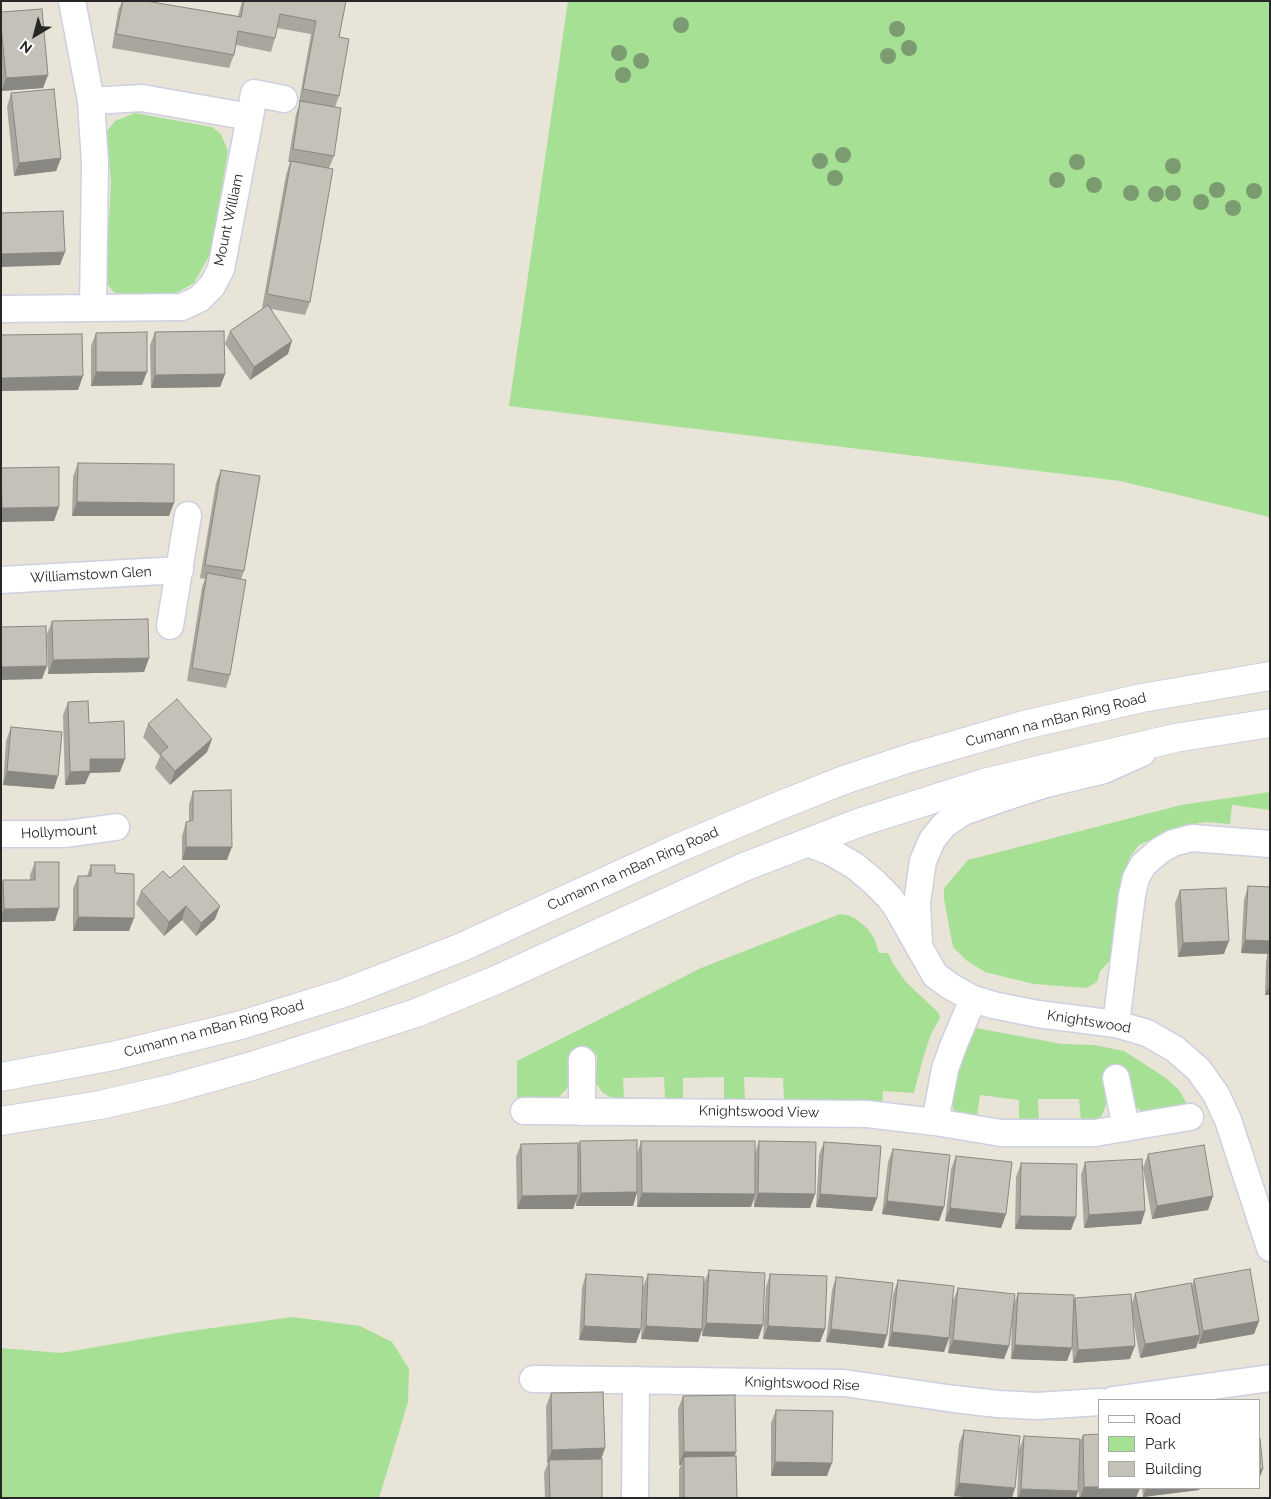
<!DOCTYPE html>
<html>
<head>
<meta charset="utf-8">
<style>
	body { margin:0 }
	#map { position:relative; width:1271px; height:1499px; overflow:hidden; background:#e9e4d8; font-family:Raleway,sans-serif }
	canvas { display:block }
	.frame { position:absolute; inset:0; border:2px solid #272727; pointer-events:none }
	.legend { position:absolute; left:1098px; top:1399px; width:162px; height:90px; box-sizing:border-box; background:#fff; border:1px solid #a9a9a9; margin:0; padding:6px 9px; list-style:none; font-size:15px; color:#272727 }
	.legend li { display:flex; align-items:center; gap:10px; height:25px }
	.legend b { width:25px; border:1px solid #a9a9a9 }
	.north { position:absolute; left:10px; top:10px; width:50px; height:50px; -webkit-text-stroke:4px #fff; paint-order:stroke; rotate:217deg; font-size:14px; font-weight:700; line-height:20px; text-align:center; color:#272727 }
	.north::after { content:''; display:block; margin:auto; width:18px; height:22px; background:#272727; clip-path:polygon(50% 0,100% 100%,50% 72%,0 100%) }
</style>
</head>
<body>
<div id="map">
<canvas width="1271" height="1499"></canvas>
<div class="frame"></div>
<ul class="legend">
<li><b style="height:6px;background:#fff"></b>Road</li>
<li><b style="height:14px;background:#a6e095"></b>Park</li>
<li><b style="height:14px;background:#c4c1b8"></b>Building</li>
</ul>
<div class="north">N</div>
</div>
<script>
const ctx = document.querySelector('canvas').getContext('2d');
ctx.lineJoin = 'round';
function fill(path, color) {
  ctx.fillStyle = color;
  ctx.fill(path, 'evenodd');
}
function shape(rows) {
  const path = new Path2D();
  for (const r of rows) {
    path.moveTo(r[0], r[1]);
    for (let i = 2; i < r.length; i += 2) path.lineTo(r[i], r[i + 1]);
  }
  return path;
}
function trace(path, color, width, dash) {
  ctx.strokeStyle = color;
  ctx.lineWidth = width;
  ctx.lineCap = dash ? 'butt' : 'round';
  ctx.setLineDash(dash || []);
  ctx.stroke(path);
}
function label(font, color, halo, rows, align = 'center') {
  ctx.font = font + ' Raleway,sans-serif';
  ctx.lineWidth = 4;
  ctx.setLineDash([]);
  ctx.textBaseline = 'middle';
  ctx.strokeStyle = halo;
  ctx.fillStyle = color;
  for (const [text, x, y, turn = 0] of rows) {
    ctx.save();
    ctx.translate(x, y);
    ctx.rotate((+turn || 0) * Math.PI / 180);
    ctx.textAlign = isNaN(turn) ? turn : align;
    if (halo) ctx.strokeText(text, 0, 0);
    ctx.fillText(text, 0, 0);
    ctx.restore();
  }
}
fill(shape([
	[568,1,1270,1,1270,517,1120,481,509,406],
	[135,113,212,127,221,134,228,151,210,254,194,283,176,293,125,295,114,292,108,285,106,275,111,182,107,131,115,121],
	[1270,792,1270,810,1232,805,1230,824,1206,822,1177,827,1139,845,1130,857,1123,874,1112,959,1100,971,1097,982,1086,988,1034,984,985,972,966,960,953,947,944,899,944,888,968,860,1181,805],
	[840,914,848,915,856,919,868,929,875,940,879,953,888,953,893,964,907,983,939,1013,940,1018,931,1034,923,1058,914,1093,883,1091,882,1106,816,1100,784,1100,783,1078,744,1077,745,1101,724,1101,724,1077,683,1078,683,1098,665,1099,664,1077,623,1078,624,1099,610,1097,602,1092,596,1083,597,1055,572,1054,570,1085,559,1097,547,1099,517,1098,517,1061,701,968],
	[976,1028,1062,1044,1094,1045,1124,1051,1166,1078,1179,1090,1188,1106,1158,1112,1142,1111,1134,1106,1130,1094,1128,1072,1105,1075,1108,1098,1105,1108,1101,1117,1091,1121,1081,1121,1079,1099,1038,1099,1039,1124,1019,1123,1019,1100,980,1095,977,1117,961,1114,954,1111,952,1103,961,1059],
	[293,1317,360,1326,392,1342,409,1369,408,1402,379,1498,1,1498,1,1348,61,1353,183,1332]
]), '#a6e095');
const street = shape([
	[72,1,91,101],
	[250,117,254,93,284,99],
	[1,309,182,307,199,299,212,286,221,269,250,117,142,98,91,101,95,162,93,308],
	[1,580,180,570],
	[170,626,188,515],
	[1,834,66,834,116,827],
	[807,843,831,852,855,866,874,882,889,897,897,908,935,975,950,986,973,999,993,1005,1038,1014,1116,1024,1147,1033,1175,1049,1198,1069,1216,1094,1228,1120,1270,1248],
	[919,943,917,903,923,861,932,840,944,825,963,812,1003,798,1046,784,1104,770,1142,753],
	[1116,1024,1132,895,1136,878,1143,865,1159,851,1173,843,1192,838,1270,844],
	[582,1060,582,1112],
	[1116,1078,1126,1128],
	[524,1111,867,1114,935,1122,1001,1133,1095,1133,1190,1117],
	[935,1122,945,1069,954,1044,973,999],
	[533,1379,844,1383,954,1399,998,1404,1037,1406,1100,1402],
	[1113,1400,1270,1378],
	[635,1498,636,1380]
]);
const secondary = shape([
	[1,1077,113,1056,241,1025,347,992,462,947,676,849,776,807,844,780,910,758,1024,725,1142,698,1270,676],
	[1,1121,100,1105,170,1089,252,1066,416,1013,496,980,744,867,861,822,984,783,1175,738,1270,723]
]);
trace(street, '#cecfe0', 29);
trace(secondary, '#cecfe0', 30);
trace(street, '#fff', 26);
trace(secondary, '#fff', 28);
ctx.fillStyle = '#7b9b70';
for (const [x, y] of [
	[681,25],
	[897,29],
	[909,48],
	[619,53],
	[888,56],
	[641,61],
	[623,75],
	[843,155],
	[820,161],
	[1077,162],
	[1173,166],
	[835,178],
	[1057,180],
	[1094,185],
	[1217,190],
	[1254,191],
	[1131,193],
	[1173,193],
	[1156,194],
	[1201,202],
	[1233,208]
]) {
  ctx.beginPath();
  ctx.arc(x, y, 8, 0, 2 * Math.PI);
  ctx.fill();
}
fill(shape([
	[122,1,146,1,238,16,242,1,346,1,339,37,339,96,335,107,334,156,329,168,310,302,305,315,271,309,288,354,250,380,225,344,230,331,264,308,262,308,286,175,290,162,288,162,296,114,300,103,299,102,311,34,277,28,275,38,271,52,236,45,234,55,229,68,112,48,118,11],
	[1,12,48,75,43,88,1,91],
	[11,93,61,158,56,171,14,176,7,107],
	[155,332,225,374,220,387,151,388,150,345],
	[96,333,142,385,91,386,91,346],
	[78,463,169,516,72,516,73,477],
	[221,470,244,571,241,579,230,675,226,688,187,681,202,587,205,579,200,578,216,483],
	[52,621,149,658,144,672,48,674,47,634],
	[68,702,89,723,120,772,90,773,85,784,65,785,63,715],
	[148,724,212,739,207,752,170,785,155,768,160,756,143,737],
	[11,727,54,789,3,785,6,741],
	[193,791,227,860,182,860,182,836,186,822,189,822,189,804],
	[35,862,55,921,1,922,1,885,3,880,30,880,30,875],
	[91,865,115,873,129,931,73,931,73,889,78,876,87,876],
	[170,878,215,919,196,936,182,920,164,936,136,904,141,891],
	[1248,886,1270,887,1270,995,1265,995,1266,961,1268,954,1241,953,1244,900],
	[1180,890,1224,954,1178,957,1175,903],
	[580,1141,637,1154,641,1141,755,1153,759,1141,815,1194,810,1208,754,1207,754,1199,751,1207,637,1207,637,1193,633,1206,576,1206,576,1201,573,1209,517,1209,516,1157,521,1144,578,1147],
	[824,1142,877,1198,872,1211,816,1207,819,1155],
	[893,1149,944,1207,939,1221,882,1214,888,1162],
	[1148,1154,1213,1196,1208,1210,1152,1219,1143,1168],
	[956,1156,1006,1214,1001,1228,945,1221,951,1169],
	[1085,1162,1145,1211,1141,1224,1084,1228,1081,1175],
	[1021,1163,1071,1230,1015,1229,1016,1177],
	[709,1270,763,1325,758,1339,702,1336,702,1330,698,1342,641,1339,643,1287,648,1274,704,1283],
	[586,1274,641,1329,636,1343,579,1340,582,1288],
	[770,1274,825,1329,820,1342,763,1339,766,1287],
	[836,1277,887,1335,883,1348,826,1342,832,1290],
	[1194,1279,1259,1321,1254,1334,1199,1344,1198,1341,1196,1348,1140,1358,1133,1319,1130,1359,1073,1363,1072,1343,1067,1361,1011,1359,1012,1316,1009,1346,1004,1359,948,1353,953,1301,958,1288,1014,1304,1018,1293,1074,1300,1075,1298,1132,1303,1135,1293,1192,1285],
	[898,1280,949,1338,944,1352,888,1346,893,1294],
	[551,1393,605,1448,601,1459,602,1498,545,1498,544,1473,548,1463,547,1463,546,1407],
	[683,1396,736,1452,734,1456,737,1498,679,1498,679,1470,681,1465,679,1465,678,1409],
	[776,1410,827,1476,771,1476,771,1423],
	[964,1430,1012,1498,954,1496,959,1444],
	[1083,1435,1136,1498,1079,1498,1078,1479,1078,1491,1076,1498,1017,1498,1019,1450,1024,1436,1080,1442],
	[1142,1488,1200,1488,1199,1490,1143,1497]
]), '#a9a69e');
fill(shape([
	[48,75,43,88,1,91,6,78],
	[61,158,56,171,14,176,19,163],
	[65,252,60,265,1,267,1,254],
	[292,341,288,354,250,380,254,367],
	[96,372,147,372,142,385,91,386],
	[225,374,220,387,151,388,155,375],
	[83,376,78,390,1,391,1,378],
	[77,502,174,503,169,516,72,516],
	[59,507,54,521,1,522,2,508],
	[149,658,144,672,48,674,53,660],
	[47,666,42,679,1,680,1,667],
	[212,739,207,752,170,785,175,771],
	[90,759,125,759,120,772,90,773,85,784,65,785,70,772],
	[7,771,58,776,54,789,3,785],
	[186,847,232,847,227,860,182,860],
	[186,906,182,920,164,936,169,922],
	[220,906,215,919,196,936,201,923],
	[59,908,55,921,1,922,1,915,4,909],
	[78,917,134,918,129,931,73,931],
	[1245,940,1270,941,1270,954,1241,953],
	[1229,941,1224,954,1178,957,1183,943],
	[1268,988,1270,988,1270,995,1265,995],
	[637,1192,633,1206,576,1206,581,1193],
	[642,1193,755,1194,751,1207,637,1207],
	[758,1193,815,1194,810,1208,754,1207],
	[820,1194,877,1198,872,1211,816,1207],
	[578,1195,573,1209,517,1209,522,1196],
	[1213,1196,1208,1210,1152,1219,1157,1206],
	[887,1201,944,1207,939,1221,882,1214],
	[950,1208,1006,1214,1001,1228,945,1221],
	[1145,1211,1141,1224,1084,1228,1089,1215],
	[1020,1216,1076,1217,1071,1230,1015,1229],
	[1259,1321,1254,1334,1199,1344,1203,1331],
	[706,1323,763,1325,758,1339,702,1336],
	[584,1326,641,1329,636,1343,579,1340],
	[646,1326,702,1329,698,1342,641,1339],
	[768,1326,825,1329,820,1342,763,1339],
	[831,1329,887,1335,883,1348,826,1342],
	[892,1332,949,1338,944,1352,888,1346],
	[1200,1335,1196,1348,1140,1358,1145,1344],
	[953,1340,1009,1346,1004,1359,948,1353],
	[1015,1345,1072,1348,1067,1361,1011,1359],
	[1135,1346,1130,1359,1073,1363,1078,1350],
	[605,1448,600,1462,549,1460,548,1463,547,1463,552,1450],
	[684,1452,736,1452,731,1465,684,1457,681,1465,679,1465],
	[775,1462,832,1463,827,1476,771,1476],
	[1260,1469,1263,1469,1260,1477],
	[959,1483,1015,1488,1012,1498,973,1498,954,1496],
	[1084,1487,1100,1487,1100,1488,1140,1488,1136,1498,1080,1498],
	[1146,1488,1200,1488,1199,1490,1143,1497],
	[1021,1489,1078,1491,1076,1498,1018,1498]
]), '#898781');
const building = shape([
	[123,1,146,1,241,17,244,1,346,1,339,37,349,39,339,96,303,89,316,21,280,14,275,38,238,31,234,55,116,34,123,1],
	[42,9,48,75,6,78,1,25,1,12,42,9],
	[54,89,61,158,19,163,11,93,54,89],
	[300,101,341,108,334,156,293,149,300,101],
	[291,161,333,169,310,302,267,294,291,161],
	[63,211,65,252,1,254,1,213,63,211],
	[268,305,292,341,254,367,230,331,268,305],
	[224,331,225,374,155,375,155,332,224,331],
	[147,332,147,372,96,372,96,333,147,332],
	[82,334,83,376,1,378,1,335,82,334],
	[78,463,174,464,174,503,77,502,78,463],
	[59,467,59,507,2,508,1,468,59,467],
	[221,470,260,476,244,571,205,565,221,470],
	[207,573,246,580,230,675,192,668,207,573],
	[148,619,149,658,53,660,52,621,148,619],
	[46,626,47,666,1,667,1,627,46,626],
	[177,699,212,739,175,771,160,754,168,747,148,724,177,699],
	[88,701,89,723,124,721,125,759,90,759,90,771,70,772,68,702,88,701],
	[11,727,62,732,58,776,7,771,11,727],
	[231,790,232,847,186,847,186,822,193,820,193,791,231,790],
	[35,862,59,862,59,908,4,909,3,880,35,880,35,862],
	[91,865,115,865,115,873,134,874,134,918,78,917,78,876,91,876,91,865],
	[184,866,220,906,201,923,186,906,169,922,141,891,163,871,170,878,184,866],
	[1248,886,1270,887,1270,941,1245,940,1248,886],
	[1226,888,1229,941,1183,943,1180,890,1226,888],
	[1268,954,1270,954,1270,988,1268,988,1268,954],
	[637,1140,637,1192,581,1193,580,1141,637,1140],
	[641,1141,755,1141,755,1194,642,1193,641,1141],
	[759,1141,816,1142,815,1194,758,1193,759,1141],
	[824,1142,881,1146,877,1198,820,1194,824,1142],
	[578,1143,578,1195,522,1196,521,1144,578,1143],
	[1204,1145,1213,1196,1157,1206,1148,1154,1204,1145],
	[893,1149,950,1155,944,1207,887,1201,893,1149],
	[956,1156,1012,1162,1006,1214,950,1208,956,1156],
	[1142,1159,1145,1211,1089,1215,1085,1162,1142,1159],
	[1021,1163,1077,1164,1076,1217,1020,1216,1021,1163],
	[1250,1269,1259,1321,1203,1331,1194,1279,1250,1269],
	[709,1270,765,1273,763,1325,706,1323,709,1270],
	[586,1274,643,1277,641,1329,584,1326,586,1274],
	[648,1274,704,1277,702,1329,646,1326,648,1274],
	[770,1274,827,1276,825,1329,768,1326,770,1274],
	[836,1277,893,1283,887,1335,831,1329,836,1277],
	[898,1280,954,1286,949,1338,892,1332,898,1280],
	[1191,1283,1200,1335,1145,1344,1135,1293,1191,1283],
	[958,1288,1015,1294,1009,1346,953,1340,958,1288],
	[1018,1293,1074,1295,1072,1348,1015,1345,1018,1293],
	[1131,1294,1135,1346,1078,1350,1075,1298,1131,1294],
	[603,1392,605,1448,552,1450,551,1393,603,1392],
	[735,1395,736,1452,684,1452,683,1396,735,1395],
	[776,1410,833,1411,832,1463,775,1462,776,1410],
	[964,1430,1020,1436,1015,1488,959,1483,964,1430],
	[1100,1434,1100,1487,1084,1487,1083,1435,1100,1434],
	[1024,1436,1080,1439,1078,1491,1021,1489,1024,1436],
	[1260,1439,1263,1469,1260,1469,1260,1439],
	[736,1456,737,1498,684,1498,684,1457,736,1456],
	[602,1459,602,1498,550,1498,549,1460,602,1459]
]);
fill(building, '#c4c1b8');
trace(building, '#898781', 1);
label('14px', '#272727', '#fff', [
	["Mount William",229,220,-78],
	["Williamstown Glen",91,575,-3],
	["Cumann na mBan Ring Road",1056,720,-14],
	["Hollymount",59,832,-3],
	["Cumann na mBan Ring Road",633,869,-24],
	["Knightswood",1089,1022,9],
	["Cumann na mBan Ring Road",214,1029,-15],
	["Knightswood View",759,1112,1],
	["Knightswood Rise",802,1384,2]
]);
</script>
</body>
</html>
